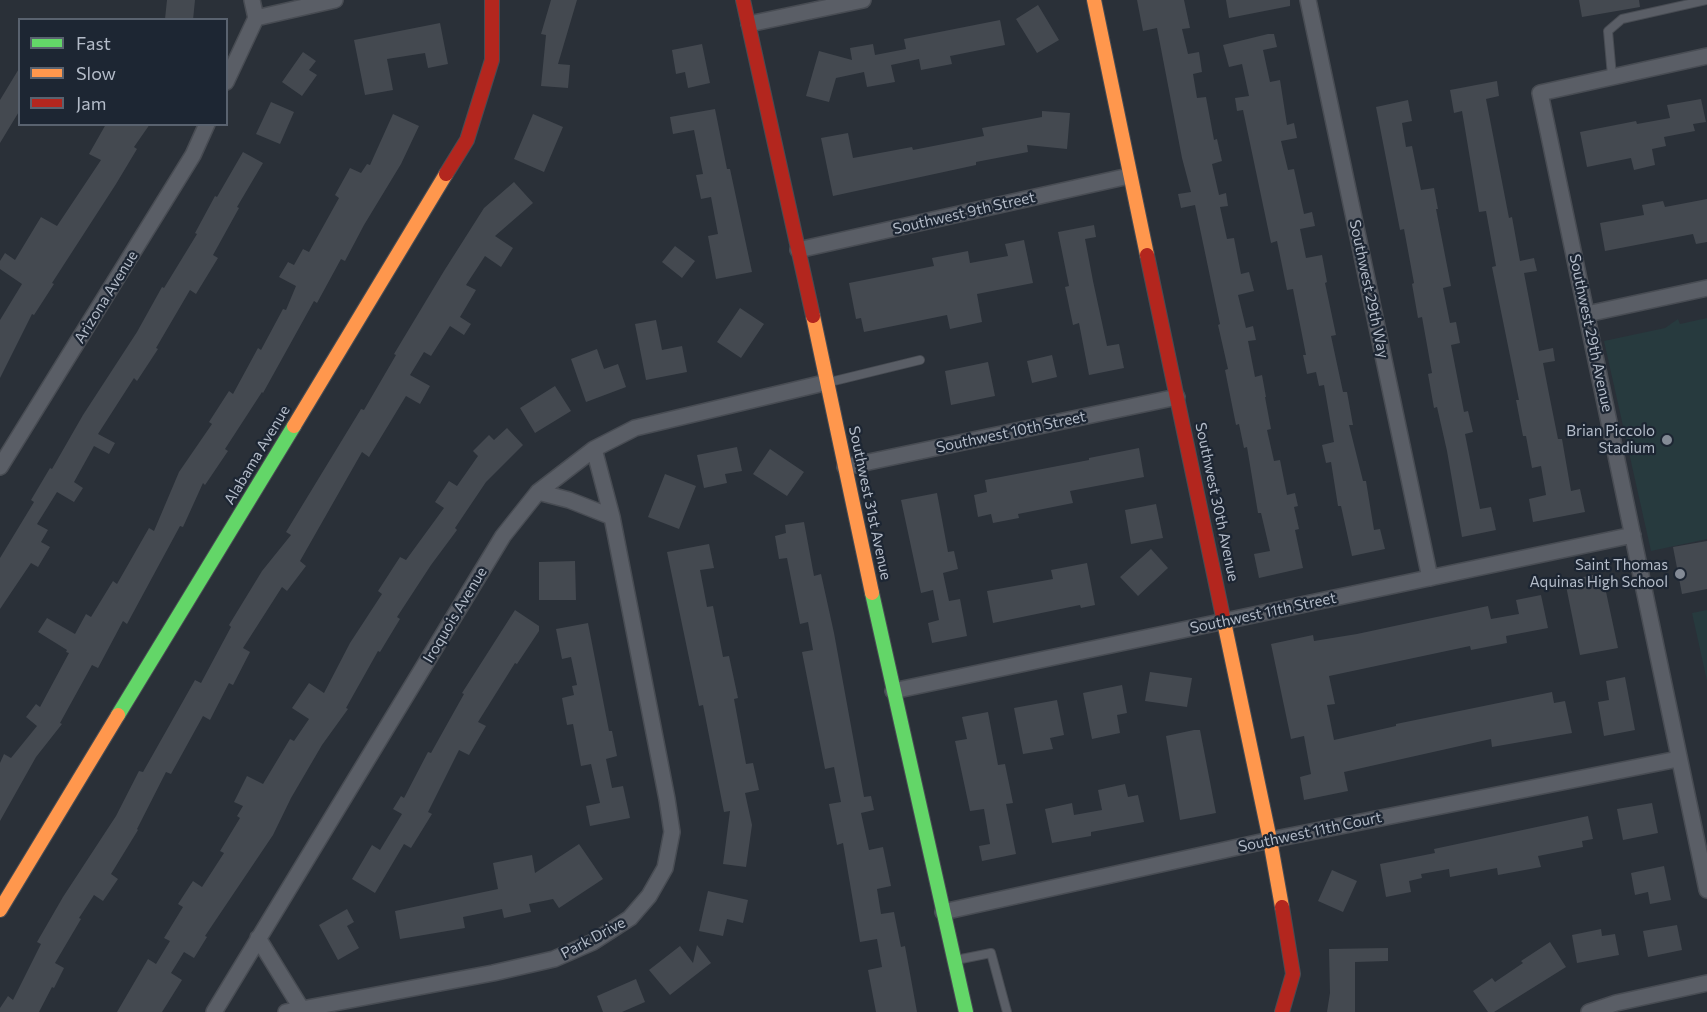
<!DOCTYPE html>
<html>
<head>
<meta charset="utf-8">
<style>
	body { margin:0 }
	#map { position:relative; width:1707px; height:1012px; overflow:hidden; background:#2a3038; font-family:Commissioner,sans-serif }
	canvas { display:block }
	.legend { position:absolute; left:18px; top:18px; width:210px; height:108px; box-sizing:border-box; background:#1d2633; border:2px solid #59626f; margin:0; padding:8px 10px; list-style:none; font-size:18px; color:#b4bcc9 }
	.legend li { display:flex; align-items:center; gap:12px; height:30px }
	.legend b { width:30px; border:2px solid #59626f }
</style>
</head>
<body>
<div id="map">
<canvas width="1707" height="1012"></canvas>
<ul class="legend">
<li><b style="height:8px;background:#63d668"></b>Fast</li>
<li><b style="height:8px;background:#ff974d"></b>Slow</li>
<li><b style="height:8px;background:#b3261e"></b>Jam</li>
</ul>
</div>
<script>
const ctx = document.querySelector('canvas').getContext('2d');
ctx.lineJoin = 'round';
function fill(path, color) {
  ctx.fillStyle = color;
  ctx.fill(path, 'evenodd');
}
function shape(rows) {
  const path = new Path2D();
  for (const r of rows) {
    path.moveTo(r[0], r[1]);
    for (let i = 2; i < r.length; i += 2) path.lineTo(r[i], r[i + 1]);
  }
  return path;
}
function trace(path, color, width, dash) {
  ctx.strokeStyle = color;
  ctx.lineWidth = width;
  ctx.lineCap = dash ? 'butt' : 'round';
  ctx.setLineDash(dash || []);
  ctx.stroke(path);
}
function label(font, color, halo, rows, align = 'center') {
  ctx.font = font + ' Commissioner,sans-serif';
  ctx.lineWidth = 4.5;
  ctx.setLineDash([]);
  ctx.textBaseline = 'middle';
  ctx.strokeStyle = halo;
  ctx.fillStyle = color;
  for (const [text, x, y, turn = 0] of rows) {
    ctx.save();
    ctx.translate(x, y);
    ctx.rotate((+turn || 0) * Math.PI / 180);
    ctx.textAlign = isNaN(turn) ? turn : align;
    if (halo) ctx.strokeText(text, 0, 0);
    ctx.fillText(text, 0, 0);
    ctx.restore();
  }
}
fill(shape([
	[1707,318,1707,539,1651,551,1604,341,1665,328,1678,319,1680,324],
	[1707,610,1707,681,1692,613]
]), '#273a3e');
fill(shape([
	[167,0,195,0,193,20,165,19],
	[551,0,577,0,558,64,570,65,568,88,541,86,546,35,541,34],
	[1137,0,1184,0,1190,28,1182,29,1188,54,1199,52,1202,72,1193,74,1197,98,1206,97,1214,140,1217,139,1222,161,1212,164,1219,195,1226,193,1228,206,1220,207,1227,239,1234,238,1241,274,1249,272,1254,291,1238,295,1246,328,1253,326,1256,340,1248,341,1255,377,1262,375,1266,397,1265,397,1271,429,1267,430,1274,461,1280,460,1287,495,1295,493,1298,506,1294,507,1299,529,1295,530,1303,568,1259,578,1254,554,1270,551,1261,513,1258,513,1247,447,1244,448,1239,424,1236,425,1225,370,1228,369,1218,325,1220,324,1195,205,1181,208,1178,194,1191,192,1182,158,1157,28,1143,31],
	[1226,0,1290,0,1290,6,1229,18],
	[1579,0,1639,0,1640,7,1582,17],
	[1038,5,1059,40,1037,53,1016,19],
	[1000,20,1005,45,950,56,952,64,921,70,919,59,891,65,895,82,867,87,864,72,836,78,829,102,806,96,819,51,852,60,850,48,873,44,875,55,906,49,904,39],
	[440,23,448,64,428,68,425,53,387,59,393,90,365,95,354,40],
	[1268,34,1274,34,1277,47,1263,50,1270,82,1280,80,1287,125,1294,123,1297,138,1281,141,1288,170,1294,169,1304,214,1312,212,1315,226,1300,229,1306,258,1322,255,1327,282,1325,283,1336,335,1331,336,1343,392,1347,392,1353,425,1349,425,1363,481,1366,481,1374,530,1380,529,1385,549,1352,556,1341,506,1338,506,1331,462,1326,463,1322,445,1334,442,1324,385,1319,386,1316,372,1307,374,1303,355,1306,355,1293,289,1287,290,1277,241,1271,243,1243,110,1237,111,1235,98,1249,96,1242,64,1229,67,1223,45],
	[702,44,710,83,688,88,685,72,676,74,672,50],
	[303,52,316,61,309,70,317,75,302,96,282,82],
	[20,67,20,110,0,143,0,100],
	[1497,81,1499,96,1486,99,1509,218,1512,217,1520,261,1534,258,1537,271,1524,273,1539,351,1553,348,1555,361,1543,363,1549,394,1558,439,1562,439,1571,491,1580,489,1585,512,1533,522,1529,499,1546,495,1541,466,1532,468,1526,436,1523,436,1516,400,1519,400,1492,267,1496,266,1486,211,1479,212,1462,111,1454,113,1450,90],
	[1701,99,1706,122,1693,124,1695,131,1664,137,1666,146,1652,149,1655,165,1634,170,1631,158,1587,167,1580,132,1636,121,1637,124,1670,118,1667,105],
	[1408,100,1412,121,1402,123,1406,147,1412,146,1421,190,1434,188,1438,209,1436,209,1451,286,1443,288,1450,323,1456,322,1460,343,1451,345,1464,412,1468,411,1473,432,1465,434,1480,509,1491,507,1496,530,1462,537,1447,451,1437,407,1434,408,1428,374,1432,373,1422,317,1418,318,1412,284,1414,283,1404,229,1400,230,1376,107],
	[271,102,294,112,280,144,256,134],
	[715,109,727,169,730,169,752,272,716,279,708,236,718,234,711,197,701,199,696,175,703,174,694,130,673,134,670,117],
	[1042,111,1070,113,1067,149,1027,145,1028,152,976,162,976,165,833,196,821,138,848,133,853,158,912,147,913,150,984,136,982,128,1042,117],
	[393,114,419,126,401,164,364,225,345,261,341,259,317,303,314,301,263,393,262,392,225,449,228,451,205,485,203,483,183,527,180,526,127,624,123,621,98,668,92,665,60,723,62,724,36,757,0,821,0,763,4,754,11,758,37,726,26,717,36,704,40,707,69,653,66,652,67,650,38,632,47,618,75,634,86,614,91,617,113,581,117,584,149,528,154,531,179,472,212,424,209,422,229,391,233,394,258,348,261,350,283,309,286,310,296,286,279,277,288,262,294,265,303,249,309,252,339,198,335,195,350,168,361,173,367,164,370,165],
	[533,114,563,127,544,172,514,159],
	[106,124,150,124,134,147,137,149,116,184,52,283,54,284,34,315,32,314,0,378,0,320,22,284,0,269,0,261,5,253,15,260,41,217,57,226,101,160,89,154],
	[243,152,263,163,237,207,239,208,213,255,218,258,196,294,190,290,156,348,158,349,137,381,134,378,98,434,115,443,109,454,94,446,74,482,83,488,74,502,57,492,37,524,48,530,41,542,50,547,38,567,31,563,0,609,0,558,34,502,31,500,50,468,52,469,83,415,137,332,162,287,164,288,197,234,195,233,215,196,217,197],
	[514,182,533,203,495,236,513,248,501,267,485,256,466,285,476,290,460,317,471,324,464,335,450,326,431,356,424,352,410,375,430,386,420,404,406,396,369,457,362,452,300,561,306,566,287,591,282,587,243,648,250,652,233,685,229,683,210,720,203,716,171,774,166,772,137,829,138,830,111,874,118,879,103,901,94,895,79,918,81,919,55,963,64,968,54,988,52,987,39,1012,0,1012,0,1008,8,996,13,1000,41,944,37,942,63,897,116,816,139,771,143,772,195,680,201,683,231,627,229,625,262,571,291,535,286,532,361,409,364,410,396,355,394,354,444,271,484,208],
	[1707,199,1707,242,1696,244,1693,234,1605,251,1600,223,1644,215,1642,205,1663,201,1665,207],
	[1094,225,1096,237,1085,239,1093,281,1107,346,1119,344,1124,368,1089,375,1079,323,1073,325,1065,287,1069,286,1058,232],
	[1024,240,1033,283,977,294,982,322,950,329,947,315,864,332,861,318,856,319,849,283,934,266,932,258,968,251,970,263,1008,256,1005,244],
	[675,246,695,261,682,278,662,262],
	[740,308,764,324,741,358,717,342],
	[656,320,662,350,682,346,687,372,646,380,635,324],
	[597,349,604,369,618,364,626,387,586,402,571,359],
	[1052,355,1057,377,1032,383,1027,361],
	[988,362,995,396,951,405,945,371],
	[555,386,571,411,535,433,520,408],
	[507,428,523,445,486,482,455,528,457,530,431,565,397,617,400,619,380,652,378,651,346,708,348,709,322,745,291,798,273,835,205,936,207,937,194,958,184,952,171,973,182,980,162,1012,117,1012,148,959,156,964,170,941,164,938,183,907,178,904,193,881,202,887,224,853,220,851,240,818,237,816,243,806,234,802,247,776,263,784,290,739,294,741,309,719,292,708,309,683,324,693,350,643,382,594,378,591,400,557,406,560,444,508,435,502,449,481,457,486,478,456,473,451,489,435,494,440],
	[737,447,742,471,725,474,727,483,704,488,697,455],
	[1139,448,1144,477,1070,491,1073,503,1018,514,1019,518,993,523,991,514,978,517,974,495,987,492,985,480,1089,460,1089,458],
	[770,449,804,472,787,496,753,474],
	[665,474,696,486,679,529,648,517],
	[937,493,948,552,954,551,958,569,943,573,949,601,960,599,967,636,932,643,928,623,939,620,933,590,921,593,901,500],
	[1156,504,1163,538,1131,544,1125,510],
	[804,522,814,576,821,574,834,633,864,797,871,796,874,810,861,813,869,850,883,847,891,886,877,889,881,914,894,912,901,947,905,946,917,1012,876,1012,868,970,882,967,877,939,860,942,843,843,837,845,829,804,841,802,834,767,825,769,802,652,813,650,808,622,800,624,787,558,779,559,775,536,786,533,785,525],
	[1707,541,1707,589,1682,594,1673,547],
	[709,544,714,568,700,570,707,607,713,606,723,657,729,656,738,698,734,699,746,764,753,763,759,790,745,793,752,825,746,867,723,864,730,811,724,812,703,705,699,706,667,552],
	[1151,549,1168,568,1138,596,1120,577],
	[575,561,576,600,539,600,539,562],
	[1087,563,1095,605,1081,608,1080,605,993,623,987,591,1053,579,1051,570],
	[1602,573,1618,648,1580,655,1565,581],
	[1541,595,1548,628,1506,636,1507,643,1471,650,1470,646,1329,676,1335,704,1327,705,1334,740,1396,726,1396,724,1552,692,1554,703,1565,701,1572,733,1492,747,1491,739,1344,772,1348,791,1304,800,1300,777,1311,774,1304,736,1291,739,1271,644,1313,635,1314,641,1357,634,1488,606,1491,619,1519,614,1516,600],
	[515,610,539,626,539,631,517,664,515,663,478,722,486,726,469,755,459,750,428,812,432,814,411,848,404,844,375,893,352,879,372,845,380,850,402,814,393,809,401,796,404,798,428,752,431,753,464,694,462,693],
	[588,623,609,731,612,731,617,756,606,759,612,788,623,786,630,818,590,826,586,806,600,803,591,764,581,766,573,724,567,725,562,698,574,695,572,686,577,685,571,657,562,659,556,629],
	[1150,672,1192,678,1187,707,1145,701],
	[1625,677,1635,730,1604,736,1598,702,1609,700,1606,681],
	[1122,685,1127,713,1117,715,1120,733,1092,739,1083,693],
	[1057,700,1064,735,1050,738,1053,749,1023,754,1014,708],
	[988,712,998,765,1005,764,1013,803,1006,804,1016,854,982,861,979,846,990,844,984,809,970,811,955,741,967,739,962,717],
	[1194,730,1200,730,1216,813,1180,820,1166,736],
	[1125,784,1128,797,1138,795,1144,822,1091,832,1091,836,1052,843,1045,809,1072,803,1074,815,1102,810,1098,790],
	[1652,803,1658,833,1623,840,1617,809],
	[1588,816,1593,839,1582,841,1583,847,1538,856,1541,867,1498,875,1497,868,1450,877,1449,869,1421,874,1422,878,1409,881,1411,892,1386,897,1380,864,1435,853,1434,849],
	[579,844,603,879,559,908,553,899,529,904,531,912,504,918,502,909,463,917,465,928,400,939,395,911,498,889,493,863,532,855,535,873],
	[1664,866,1671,900,1650,904,1648,892,1635,895,1631,873],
	[1332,870,1357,881,1343,912,1318,901],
	[708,891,748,900,743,923,727,919,723,936,699,931],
	[347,909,354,922,347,926,359,948,338,960,319,925],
	[1677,925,1682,950,1648,957,1643,931],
	[1601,929,1602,936,1615,934,1619,955,1577,963,1572,935],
	[1550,942,1566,967,1494,1012,1488,1012,1473,991,1492,978,1495,982,1523,963,1521,961],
	[697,945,711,963,670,995,649,970,680,946,693,963],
	[1388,948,1388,961,1355,962,1355,1012,1327,1012,1330,993,1329,949],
	[636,979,645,1002,622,1012,603,1012,597,996]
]), '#444950');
const lane = shape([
	[1612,76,1608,31,1622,19,1707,0],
	[830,382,920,360],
	[956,960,991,953,1007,1012]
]);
const street = shape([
	[1308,0,1430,578],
	[256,18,335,0],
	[749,24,863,0],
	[1707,56,1540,93,1707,890],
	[226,82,256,18,252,0],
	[798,250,1129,176],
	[1587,314,1707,288],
	[0,467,193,155,207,124],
	[845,467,1177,397],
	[538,492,569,500,612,517],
	[893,691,1633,535],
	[943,912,1270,840,1678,759],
	[258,938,301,1008],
	[214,1012,503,536,538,492,594,449,635,428,828,382],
	[286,1012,493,973,554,959,593,942,630,918,649,896,665,868,672,832,667,799,612,517,594,449],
	[1589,1012,1616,1003,1707,983]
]);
const fast = shape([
	[872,593,966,1012],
	[118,715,294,426]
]);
const slow = shape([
	[1094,0,1147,255],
	[813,316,872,593],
	[294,426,446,174],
	[1223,617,1270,840,1282,907],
	[0,910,118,715]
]);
const jam = shape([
	[743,0,813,316],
	[446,174,467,140,492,60,492,0],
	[1147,255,1223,617],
	[1282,907,1293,974,1282,1012]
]);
trace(lane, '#484c53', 10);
trace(street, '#484c53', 18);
trace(fast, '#484c53', 16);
trace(slow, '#484c53', 16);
trace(jam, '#484c53', 16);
trace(lane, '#5a5e66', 8);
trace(street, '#5a5e66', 15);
trace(fast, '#63d668', 14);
trace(slow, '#ff974d', 14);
trace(jam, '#b3261e', 14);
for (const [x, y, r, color] of [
	[1667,440,6,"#848b96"],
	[1680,574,6,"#848b96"]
]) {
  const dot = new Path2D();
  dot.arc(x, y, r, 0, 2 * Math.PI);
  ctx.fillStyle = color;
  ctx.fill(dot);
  trace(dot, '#1d2633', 2);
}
label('15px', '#b4bcc9', '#1d2633', [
	["Southwest 9th Street",964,213,-13],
	["Southwest 29th Way",1369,289,78],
	["Arizona Avenue",106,297,-58],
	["Southwest 29th Avenue",1591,333,78],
	["Southwest 10th Street",1011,432,-12],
	["Alabama Avenue",257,455,-59],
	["Southwest 30th Avenue",1217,502,78],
	["Southwest 31st Avenue",870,503,78],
	["Southwest 11th Street",1263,613,-12],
	["Iroquois Avenue",455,615,-59],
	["Southwest 11th Court",1310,832,-12],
	["Park Drive",593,938,-28]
]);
label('15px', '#b4bcc9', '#1d2633', [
	["Brian Piccolo",1655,431],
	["Stadium",1655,448],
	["Saint Thomas",1668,565],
	["Aquinas High School",1668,582]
], 'right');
</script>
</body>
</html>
